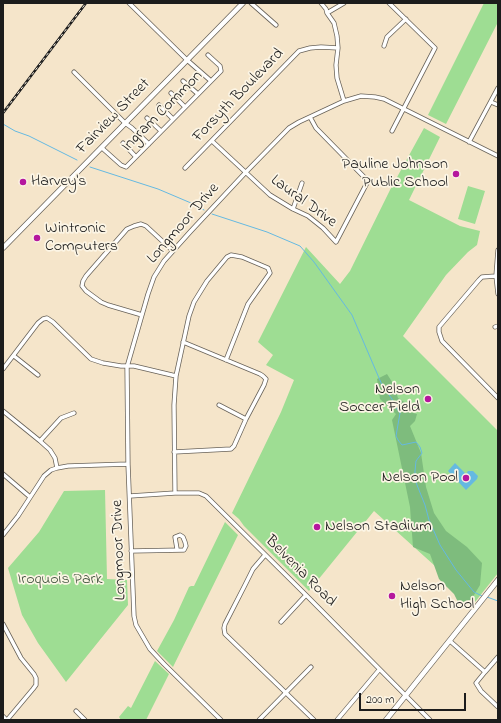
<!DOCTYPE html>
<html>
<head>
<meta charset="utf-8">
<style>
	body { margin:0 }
	#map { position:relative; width:501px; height:723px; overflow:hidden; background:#f5e5ca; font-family:"Indie Flower",sans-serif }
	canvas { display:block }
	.frame { position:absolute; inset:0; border:4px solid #1c1c1c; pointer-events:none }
	.scale { position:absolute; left:359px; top:693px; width:107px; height:18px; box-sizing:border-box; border:2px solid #1c1c1c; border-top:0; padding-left:5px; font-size:12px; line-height:14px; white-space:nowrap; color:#1c1c1c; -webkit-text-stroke:3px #fcf5e5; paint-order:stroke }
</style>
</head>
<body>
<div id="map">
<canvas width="501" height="723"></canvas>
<div class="frame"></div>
<div class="scale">200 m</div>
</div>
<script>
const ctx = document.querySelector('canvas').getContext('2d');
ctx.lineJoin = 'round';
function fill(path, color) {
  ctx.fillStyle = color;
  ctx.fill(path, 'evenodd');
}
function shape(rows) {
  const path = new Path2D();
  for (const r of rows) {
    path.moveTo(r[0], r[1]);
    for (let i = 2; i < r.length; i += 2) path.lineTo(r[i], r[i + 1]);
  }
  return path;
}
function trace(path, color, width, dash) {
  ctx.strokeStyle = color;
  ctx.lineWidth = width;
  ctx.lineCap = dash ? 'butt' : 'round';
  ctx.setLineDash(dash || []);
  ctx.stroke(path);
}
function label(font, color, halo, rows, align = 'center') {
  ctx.font = font + ' "Indie Flower",sans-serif';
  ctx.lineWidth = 3.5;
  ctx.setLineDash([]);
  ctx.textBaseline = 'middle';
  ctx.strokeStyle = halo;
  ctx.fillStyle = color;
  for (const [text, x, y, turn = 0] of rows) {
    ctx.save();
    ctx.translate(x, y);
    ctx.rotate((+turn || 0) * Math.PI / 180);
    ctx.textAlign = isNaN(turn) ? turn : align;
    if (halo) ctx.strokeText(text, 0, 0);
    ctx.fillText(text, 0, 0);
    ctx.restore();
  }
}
fill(shape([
	[484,3,498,3,498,22,446,124,428,115],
	[424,128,440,137,409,200,460,226,480,231,477,245,468,252,446,275,403,336,498,431,498,573,475,602,374,511,309,591,244,526,239,519,232,513,281,412,294,380,266,365,273,355,258,342,306,247,340,284,350,271,390,190],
	[468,186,485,191,475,224,458,219],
	[105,490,107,579,127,580,128,605,66,682,38,643,22,615,8,568,39,532,64,491],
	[225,522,238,535,173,667,157,651,174,620,189,587,191,586,194,586],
	[155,661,169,674,146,720,121,720,119,717,128,706,131,708]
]), '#9edd93');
fill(shape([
	[387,374,394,385,398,398,409,405,409,412,417,414,415,421,410,426,421,453,426,487,434,513,446,531,467,547,482,563,480,585,471,600,459,604,454,594,439,579,430,554,413,547,410,507,392,420,396,414,380,399,377,379]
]), '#7ebc7d');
fill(shape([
	[455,463,466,474,468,471,473,471,478,476,477,479,466,490,448,471]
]), '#65b9e1');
trace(shape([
	[3,124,15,131,29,136,77,160],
	[90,167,158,189,191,203,204,210],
	[212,214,267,232,300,246,314,262,352,315,382,385,392,399,393,403,400,413,396,436,398,440,402,445,416,442,420,447,422,453,416,461,415,471,415,480,425,505,429,520,440,545,456,570,474,592,482,596],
	[487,597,498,601]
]), '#65b9e1', 1);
const minor = shape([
	[129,3,187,60,211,81],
	[251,3,276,25],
	[321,3,326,9,327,13,334,23,337,36,338,48,336,65,337,78,344,101],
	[389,3,435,48,392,131],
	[327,13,344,3],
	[384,46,387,37,406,19],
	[74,72,125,123,132,128,149,144],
	[183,81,198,94],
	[171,93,185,107],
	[491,102,498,105],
	[159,105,173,119],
	[147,118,161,131],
	[212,141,270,195,293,209,308,216,323,228,336,242,368,181,316,128,310,117],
	[469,142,498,88],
	[123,143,136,157],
	[102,148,121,165,126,167,128,165,221,71,220,66,208,55],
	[185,168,299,51,310,48,321,47,338,48],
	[293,209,302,183],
	[498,250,496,276,498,294],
	[496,276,482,277,479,280,439,327,439,332,442,341,498,398],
	[142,315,108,305,101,302,86,291,82,286,83,281,86,276,127,229,134,226,141,224,146,226,173,251],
	[495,327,498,326],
	[14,356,38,375],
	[3,369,38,323,43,319,47,318,53,322,91,359,103,363,121,366,134,366,176,376],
	[219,405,246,419],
	[3,411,40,441,50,450,55,458,57,468],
	[40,441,61,418,74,413],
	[174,452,231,449,234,446,246,419,264,385,266,379,263,376,260,374,183,342],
	[3,474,30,497],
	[175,493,174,405,176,376,189,316,194,302,207,281,227,257,231,255,242,257,268,268,270,273,248,304,226,360],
	[130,496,175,493,199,493,206,496,306,595,430,720],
	[3,535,18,516,44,476,51,470,57,468,68,466,128,464],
	[131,551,184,550,186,546,185,542,183,537,180,535,175,537,177,549],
	[265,555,253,569,245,585,225,624,224,628,225,634,314,720],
	[281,622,306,595],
	[3,624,21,658,34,674,36,678,36,685,33,689,7,720],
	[450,641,485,672],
	[498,657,485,672,476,683,481,691,498,707],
	[76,711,85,720],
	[221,720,164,664,150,649,136,625,134,616,128,464,127,367,148,294,154,277,164,261,190,232,246,172,289,128,299,122,344,101,361,96,375,97,384,99,498,156],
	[259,720,311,667],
	[337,720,379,670]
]);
const major = shape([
	[3,248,243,3],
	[3,717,6,720],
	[386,720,498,580]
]);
trace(minor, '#686259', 5);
trace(major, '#686259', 6);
trace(minor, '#fff', 3.5);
trace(major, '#fff', 4.5);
const rail = shape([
	[3,113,86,3]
]);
trace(rail, '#1c1c1c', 2.5);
trace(rail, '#fcf5e5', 1, [3]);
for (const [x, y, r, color] of [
	[456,174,4,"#b5179e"],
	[23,182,4,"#b5179e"],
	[37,238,4,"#b5179e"],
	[428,399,4,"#b5179e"],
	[466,478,4,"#b5179e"],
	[317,527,4,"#b5179e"],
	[392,596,4,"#b5179e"]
]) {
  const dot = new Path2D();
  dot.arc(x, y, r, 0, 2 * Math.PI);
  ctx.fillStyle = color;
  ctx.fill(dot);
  trace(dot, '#fcf5e5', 1.5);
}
label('16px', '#1c1c1c', '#fcf5e5', [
	["Forsyth Boulevard",239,96,-46],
	["Ingram Common",163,112,-45],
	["Fairview Street",114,117,-46],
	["Laural Drive",303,202,36],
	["Longmoor Drive",184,224,-49],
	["Longmoor Drive",120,550,-92],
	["Belvenia Road",300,572,45]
]);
label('16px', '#1c1c1c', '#fcf5e5', [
	["Pauline Johnson",448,165,"right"],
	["Public School",448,183,"right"],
	["Harvey's",31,182],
	["Wintronic",45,229],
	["Computers",45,247],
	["Nelson",420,390,"right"],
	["Soccer Field",420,408,"right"],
	["Nelson Pool",458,478,"right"],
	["Nelson Stadium",325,527],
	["Nelson",400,587],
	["High School",400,605]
], 'left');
label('16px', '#435640', '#fcf5e5', [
	["Iroquois Park",60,580]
]);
</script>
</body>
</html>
